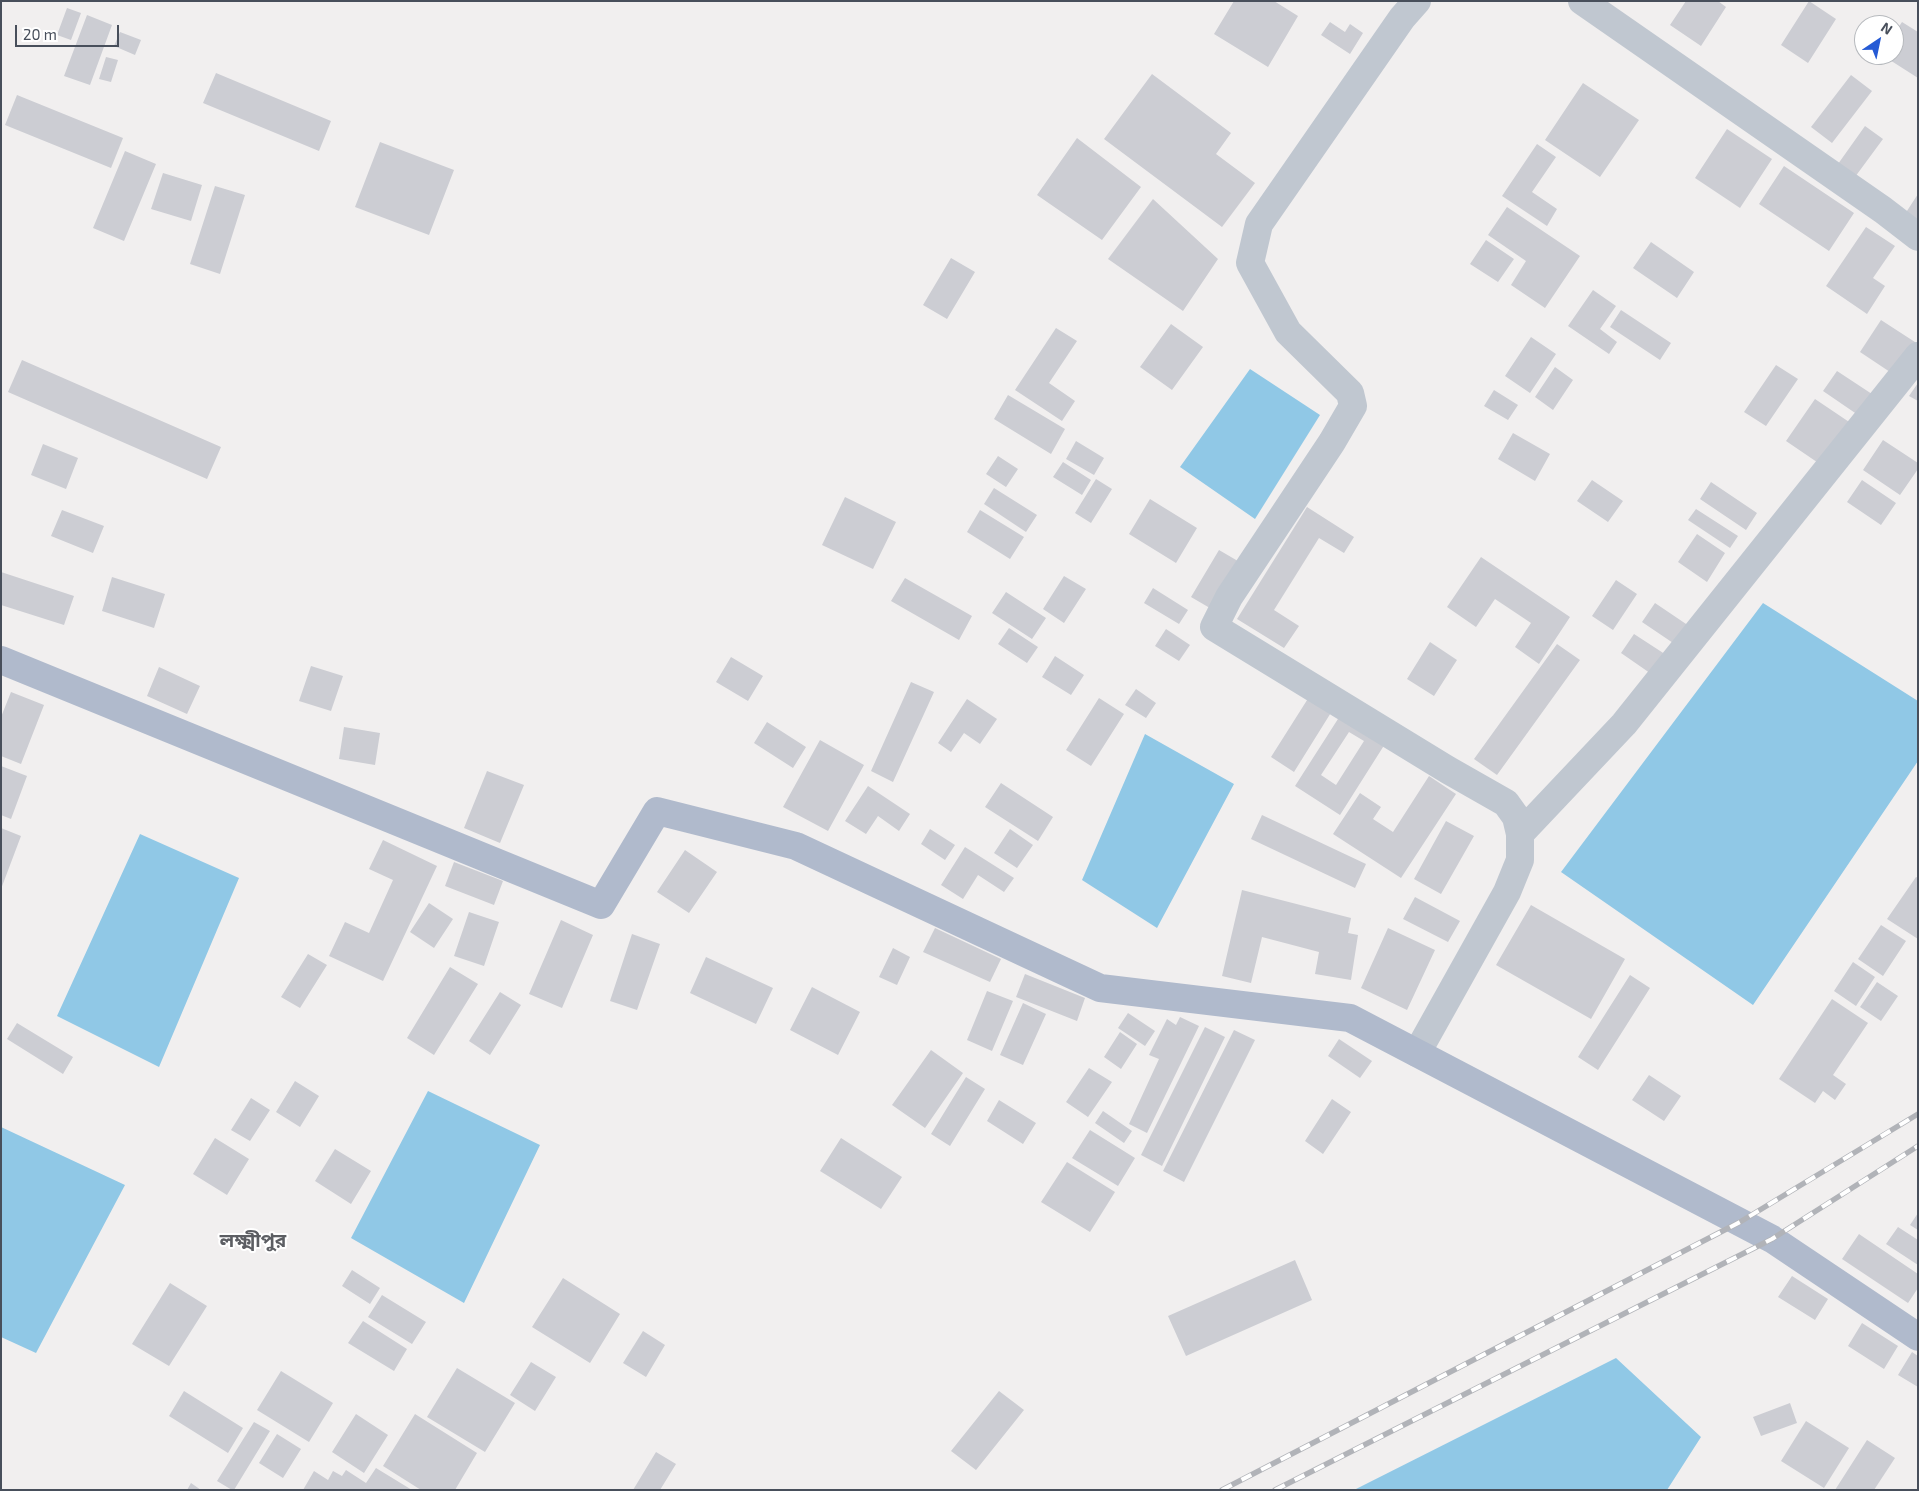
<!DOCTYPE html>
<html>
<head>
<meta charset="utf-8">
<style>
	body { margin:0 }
	#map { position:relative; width:1919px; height:1491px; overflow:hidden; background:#f1efef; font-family:"Exo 2",sans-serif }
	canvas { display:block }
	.frame { position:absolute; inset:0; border:2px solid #484f5b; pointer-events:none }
	.north { position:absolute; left:1854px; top:15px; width:50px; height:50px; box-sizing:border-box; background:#fff; border:1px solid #b6b9bd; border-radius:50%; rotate:34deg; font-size:14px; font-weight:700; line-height:20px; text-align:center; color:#484f5b }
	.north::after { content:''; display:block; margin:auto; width:18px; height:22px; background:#255ad5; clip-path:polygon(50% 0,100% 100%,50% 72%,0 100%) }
	.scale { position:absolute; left:15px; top:25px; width:104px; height:22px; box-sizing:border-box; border:2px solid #484f5b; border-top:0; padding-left:6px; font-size:15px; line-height:18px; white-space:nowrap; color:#484f5b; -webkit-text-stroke:4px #fff; paint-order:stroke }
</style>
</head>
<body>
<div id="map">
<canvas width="1919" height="1491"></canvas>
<div class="frame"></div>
<div class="north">N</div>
<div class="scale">20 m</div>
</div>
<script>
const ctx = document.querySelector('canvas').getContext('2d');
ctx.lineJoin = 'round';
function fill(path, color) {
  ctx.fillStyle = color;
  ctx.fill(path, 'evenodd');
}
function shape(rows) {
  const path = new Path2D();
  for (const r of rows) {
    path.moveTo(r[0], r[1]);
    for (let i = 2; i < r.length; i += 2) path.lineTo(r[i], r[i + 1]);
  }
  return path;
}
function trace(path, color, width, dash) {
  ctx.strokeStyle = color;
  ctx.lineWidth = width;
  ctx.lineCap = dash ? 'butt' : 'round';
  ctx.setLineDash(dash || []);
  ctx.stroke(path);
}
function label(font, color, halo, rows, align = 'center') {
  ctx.font = font + ' "Exo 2","Noto Sans Bengali",sans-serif';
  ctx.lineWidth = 4;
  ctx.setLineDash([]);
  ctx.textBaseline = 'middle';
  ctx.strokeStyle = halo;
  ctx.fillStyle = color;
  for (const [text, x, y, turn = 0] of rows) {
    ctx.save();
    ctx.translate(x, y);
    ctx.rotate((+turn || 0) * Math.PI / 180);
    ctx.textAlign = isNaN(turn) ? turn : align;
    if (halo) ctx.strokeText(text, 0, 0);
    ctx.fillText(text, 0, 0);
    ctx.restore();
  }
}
fill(shape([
	[1250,369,1320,415,1255,519,1180,467],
	[1763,603,1918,701,1918,761,1753,1005,1561,872],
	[1145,734,1234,784,1157,928,1082,880],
	[140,834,239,878,159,1067,57,1016],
	[428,1091,540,1145,464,1303,351,1238],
	[1,1127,125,1185,36,1353,1,1337],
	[1616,1358,1701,1437,1667,1490,1354,1490]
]), '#90c8e6');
fill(shape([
	[1234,1,1274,1,1298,16,1268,67,1214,34],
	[1686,1,1718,1,1726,7,1701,46,1670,25],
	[1809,1,1836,19,1808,63,1781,45],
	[67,8,81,13,71,40,57,35],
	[87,15,112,25,90,85,64,76],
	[1330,22,1345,32,1350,24,1363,33,1350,54,1321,35],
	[1902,22,1918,32,1918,78,1882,55,1894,55,1894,34],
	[120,32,141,40,135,55,114,46],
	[106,57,118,60,111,82,99,79],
	[216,73,331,121,319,151,203,103],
	[1152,74,1231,133,1216,154,1255,183,1222,227,1104,139],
	[1851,75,1872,91,1832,143,1811,127],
	[1583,83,1639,120,1600,177,1545,140],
	[17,95,123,138,111,168,5,125],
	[1865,126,1883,139,1855,177,1838,164],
	[1727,129,1772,159,1740,208,1695,178],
	[1077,138,1141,187,1102,240,1037,195],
	[380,142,454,170,429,235,355,207],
	[1537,144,1556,157,1532,192,1557,209,1547,226,1502,196],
	[125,151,156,164,124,241,93,228],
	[1784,166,1854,213,1829,251,1759,204],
	[163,173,202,185,191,221,151,209],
	[215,186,245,195,220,274,190,264],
	[1918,194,1918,222,1905,214],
	[1153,199,1218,259,1183,311,1108,259],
	[1507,207,1580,256,1545,308,1511,285,1526,261,1488,235],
	[1866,227,1895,246,1873,278,1885,286,1867,314,1826,286],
	[1486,240,1514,259,1498,282,1470,264],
	[1651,242,1694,272,1677,298,1633,268],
	[951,258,975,272,947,319,923,305],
	[1593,290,1616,306,1600,329,1617,342,1609,354,1568,326],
	[1621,310,1671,343,1660,360,1610,327],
	[1881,320,1918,344,1902,380,1860,352],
	[1171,324,1203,347,1172,390,1140,367],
	[1056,328,1077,341,1049,383,1075,401,1062,421,1015,390],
	[1531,337,1556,354,1530,393,1505,376],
	[22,360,221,447,207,479,8,392],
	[1776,365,1798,379,1766,426,1744,412],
	[1555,367,1573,380,1553,410,1535,397],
	[1837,371,1875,396,1861,417,1823,391],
	[1918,383,1918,401,1909,396],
	[1494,390,1518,405,1508,420,1484,406],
	[1008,395,1065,429,1051,454,994,419],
	[1815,399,1864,432,1836,475,1786,441],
	[1513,433,1550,454,1535,481,1498,459],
	[1883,440,1918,463,1918,469,1900,495,1863,470],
	[1076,441,1104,458,1094,475,1066,459],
	[43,444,78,458,66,489,31,475],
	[998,456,1018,469,1006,487,986,474],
	[1063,462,1091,480,1082,495,1053,477],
	[1096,479,1112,489,1091,523,1075,513],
	[1592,480,1623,501,1608,522,1577,501],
	[1862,480,1896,503,1881,525,1847,502],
	[1711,482,1757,513,1746,530,1700,499],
	[994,488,1037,515,1026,532,984,504],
	[845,497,896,522,873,569,822,545],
	[1150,499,1197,528,1176,563,1129,534],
	[1307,507,1354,537,1344,553,1319,538,1274,610,1299,626,1284,648,1237,619],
	[1696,509,1738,536,1730,548,1688,520],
	[62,510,104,526,93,553,51,536],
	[980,510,1024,537,1010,559,967,532],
	[1697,534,1725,553,1707,582,1678,562],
	[1219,550,1243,564,1215,611,1191,597],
	[1481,557,1570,617,1539,664,1515,647,1531,623,1495,599,1476,627,1447,607],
	[1,572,74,596,64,625,1,605],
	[1064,576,1086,589,1064,623,1043,609],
	[112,577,165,594,154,628,102,611],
	[905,578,972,616,959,640,891,601],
	[1616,580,1637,594,1613,630,1592,616],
	[1153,588,1188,610,1179,624,1144,603],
	[1006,592,1046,618,1032,639,992,613],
	[1655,603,1692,628,1679,647,1642,622],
	[1009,628,1038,647,1027,663,998,644],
	[1166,629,1190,645,1179,661,1155,646],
	[1634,634,1674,660,1660,680,1621,653],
	[1430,642,1457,660,1434,696,1407,679],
	[1557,644,1580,660,1497,775,1474,759],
	[1055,656,1084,675,1071,695,1042,677],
	[731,657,763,676,748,701,716,682],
	[311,666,343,676,331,711,299,701],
	[159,667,200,686,187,714,147,696],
	[911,682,934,692,893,782,871,771],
	[1136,689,1156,703,1146,718,1125,705],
	[11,692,44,705,21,764,1,756,1,717],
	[1309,697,1332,711,1294,772,1271,757],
	[1099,698,1124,714,1091,766,1066,750],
	[967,699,997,719,980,744,964,733,951,752,938,743],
	[1345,708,1390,736,1340,815,1295,786],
	[1349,732,1364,741,1336,785,1321,775],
	[767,722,806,747,793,768,754,743],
	[344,727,380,733,375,765,339,759],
	[820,740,864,765,828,831,783,807],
	[1,766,27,776,11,819,1,815],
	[487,771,524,785,500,843,464,828],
	[1429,776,1456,794,1401,878,1333,834,1360,793,1381,807,1373,819,1393,832],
	[1001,783,1053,817,1038,841,985,807],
	[868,786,910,814,899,831,878,816,866,834,845,821],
	[1262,815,1366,864,1355,888,1251,839],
	[1446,821,1474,836,1441,894,1414,879],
	[1,828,21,836,1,889],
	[930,829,955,845,945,860,921,844],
	[1010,829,1033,845,1017,868,994,853],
	[383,840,437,866,383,981,329,956,345,922,369,933,393,880,369,869],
	[965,847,1014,878,1004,892,978,875,963,899,941,885],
	[685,850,717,872,689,913,657,892],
	[454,862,503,881,494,905,445,886],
	[1916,877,1918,878,1918,939,1887,919],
	[1242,890,1351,918,1348,933,1358,935,1351,980,1315,974,1319,952,1262,937,1251,983,1222,976],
	[1415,897,1460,921,1448,942,1403,919],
	[429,903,453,919,434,948,410,932],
	[1531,905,1625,959,1591,1019,1496,965],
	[469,912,499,922,484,966,454,956],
	[561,920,593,935,562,1008,529,994],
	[1881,925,1906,941,1883,976,1858,959],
	[935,928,1001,959,990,982,923,952],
	[1388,928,1435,950,1407,1010,1361,988],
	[632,934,660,944,637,1010,610,1001],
	[893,948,910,957,897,985,879,977],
	[308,954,327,965,300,1008,281,997],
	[706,957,773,988,756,1024,690,993],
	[1853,962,1875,977,1856,1006,1834,991],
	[450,967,478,984,434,1055,407,1038],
	[1025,974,1085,998,1077,1021,1016,997],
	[1630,975,1650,988,1598,1070,1578,1057],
	[1877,982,1898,996,1881,1021,1860,1007],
	[812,987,860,1012,838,1055,790,1030],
	[987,991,1013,1001,992,1051,967,1040],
	[500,992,521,1005,490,1055,469,1041],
	[1832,999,1868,1023,1833,1075,1846,1084,1835,1100,1823,1091,1815,1103,1779,1079],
	[1023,1003,1046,1014,1023,1065,1000,1055],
	[1128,1013,1155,1031,1145,1046,1118,1028],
	[1180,1017,1199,1026,1147,1133,1129,1124,1159,1059,1149,1055,1167,1019,1176,1025],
	[17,1023,73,1057,63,1074,7,1039],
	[1205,1027,1225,1037,1162,1166,1141,1155],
	[1234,1030,1255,1040,1184,1182,1163,1171],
	[1120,1032,1137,1044,1121,1069,1104,1057],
	[1339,1039,1372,1061,1360,1078,1328,1056],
	[931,1050,963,1073,925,1128,892,1105],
	[1089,1068,1112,1082,1088,1117,1066,1102],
	[1649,1075,1681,1096,1664,1121,1632,1100],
	[966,1077,985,1089,950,1146,931,1134],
	[295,1081,319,1096,300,1127,276,1112],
	[251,1098,270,1110,250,1141,231,1130],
	[1332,1099,1351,1112,1323,1154,1305,1141],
	[999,1100,1036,1123,1023,1144,987,1121],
	[1103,1111,1132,1131,1124,1143,1095,1123],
	[1090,1130,1135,1158,1118,1186,1072,1158],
	[215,1138,249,1159,227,1195,193,1174],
	[841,1138,902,1177,881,1209,820,1171],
	[335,1149,371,1171,351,1204,315,1181],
	[1067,1162,1115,1192,1090,1232,1041,1202],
	[1918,1213,1918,1230,1910,1225],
	[1898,1227,1918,1240,1918,1265,1886,1244],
	[1859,1234,1918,1274,1918,1288,1908,1303,1842,1259],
	[1295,1260,1312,1300,1186,1356,1168,1316],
	[352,1270,380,1288,370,1304,342,1286],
	[1792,1276,1828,1299,1815,1320,1778,1297],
	[563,1278,620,1314,590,1363,532,1327],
	[170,1283,207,1306,169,1366,132,1344],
	[382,1295,426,1322,412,1344,368,1317],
	[363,1321,407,1349,394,1371,348,1343],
	[1862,1323,1898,1346,1884,1369,1848,1346],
	[643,1331,665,1345,646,1377,623,1363],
	[1912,1352,1918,1356,1918,1387,1898,1375],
	[531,1362,556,1377,535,1411,510,1395],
	[457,1368,515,1403,485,1452,427,1417],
	[281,1371,333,1403,309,1442,257,1410],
	[184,1391,243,1428,228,1453,169,1416],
	[999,1391,1024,1410,976,1470,951,1451],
	[1790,1403,1797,1423,1761,1436,1753,1417],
	[356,1414,388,1435,364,1473,332,1452],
	[415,1414,477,1453,455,1490,421,1490,383,1466],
	[1806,1421,1849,1448,1824,1488,1781,1461],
	[254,1422,270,1431,234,1490,232,1490,217,1481],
	[277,1434,301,1449,283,1478,259,1463],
	[1867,1440,1895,1458,1874,1490,1835,1490],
	[656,1452,676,1464,660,1490,633,1490],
	[376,1468,412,1490,303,1490,314,1471,328,1480,333,1471,342,1476,346,1470,366,1483],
	[191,1483,201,1490,187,1490]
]), '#cccdd3');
trace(shape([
	[1417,1,1402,18,1259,224,1250,263,1288,332,1350,393,1353,406,1332,442,1229,597,1214,627,1448,770,1506,803,1516,817,1520,834,1520,860,1507,892,1417,1053],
	[1582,1,1883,210,1918,237],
	[1520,834,1624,724,1918,356]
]), '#c0c7d0', 28);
trace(shape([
	[1,660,601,905,657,811,796,846,1100,988,1350,1018,1772,1239,1918,1337]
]), '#b0bacc', 28);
const rail = shape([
	[1222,1490,1740,1222,1918,1114],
	[1275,1490,1772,1239,1918,1146]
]);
trace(rail, '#b1b3b8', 5.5);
trace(rail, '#fff', 4, [11]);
label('bold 19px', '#5c5e63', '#fff', [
	["লক্ষ্মীপুর",253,1241]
]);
</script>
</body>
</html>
